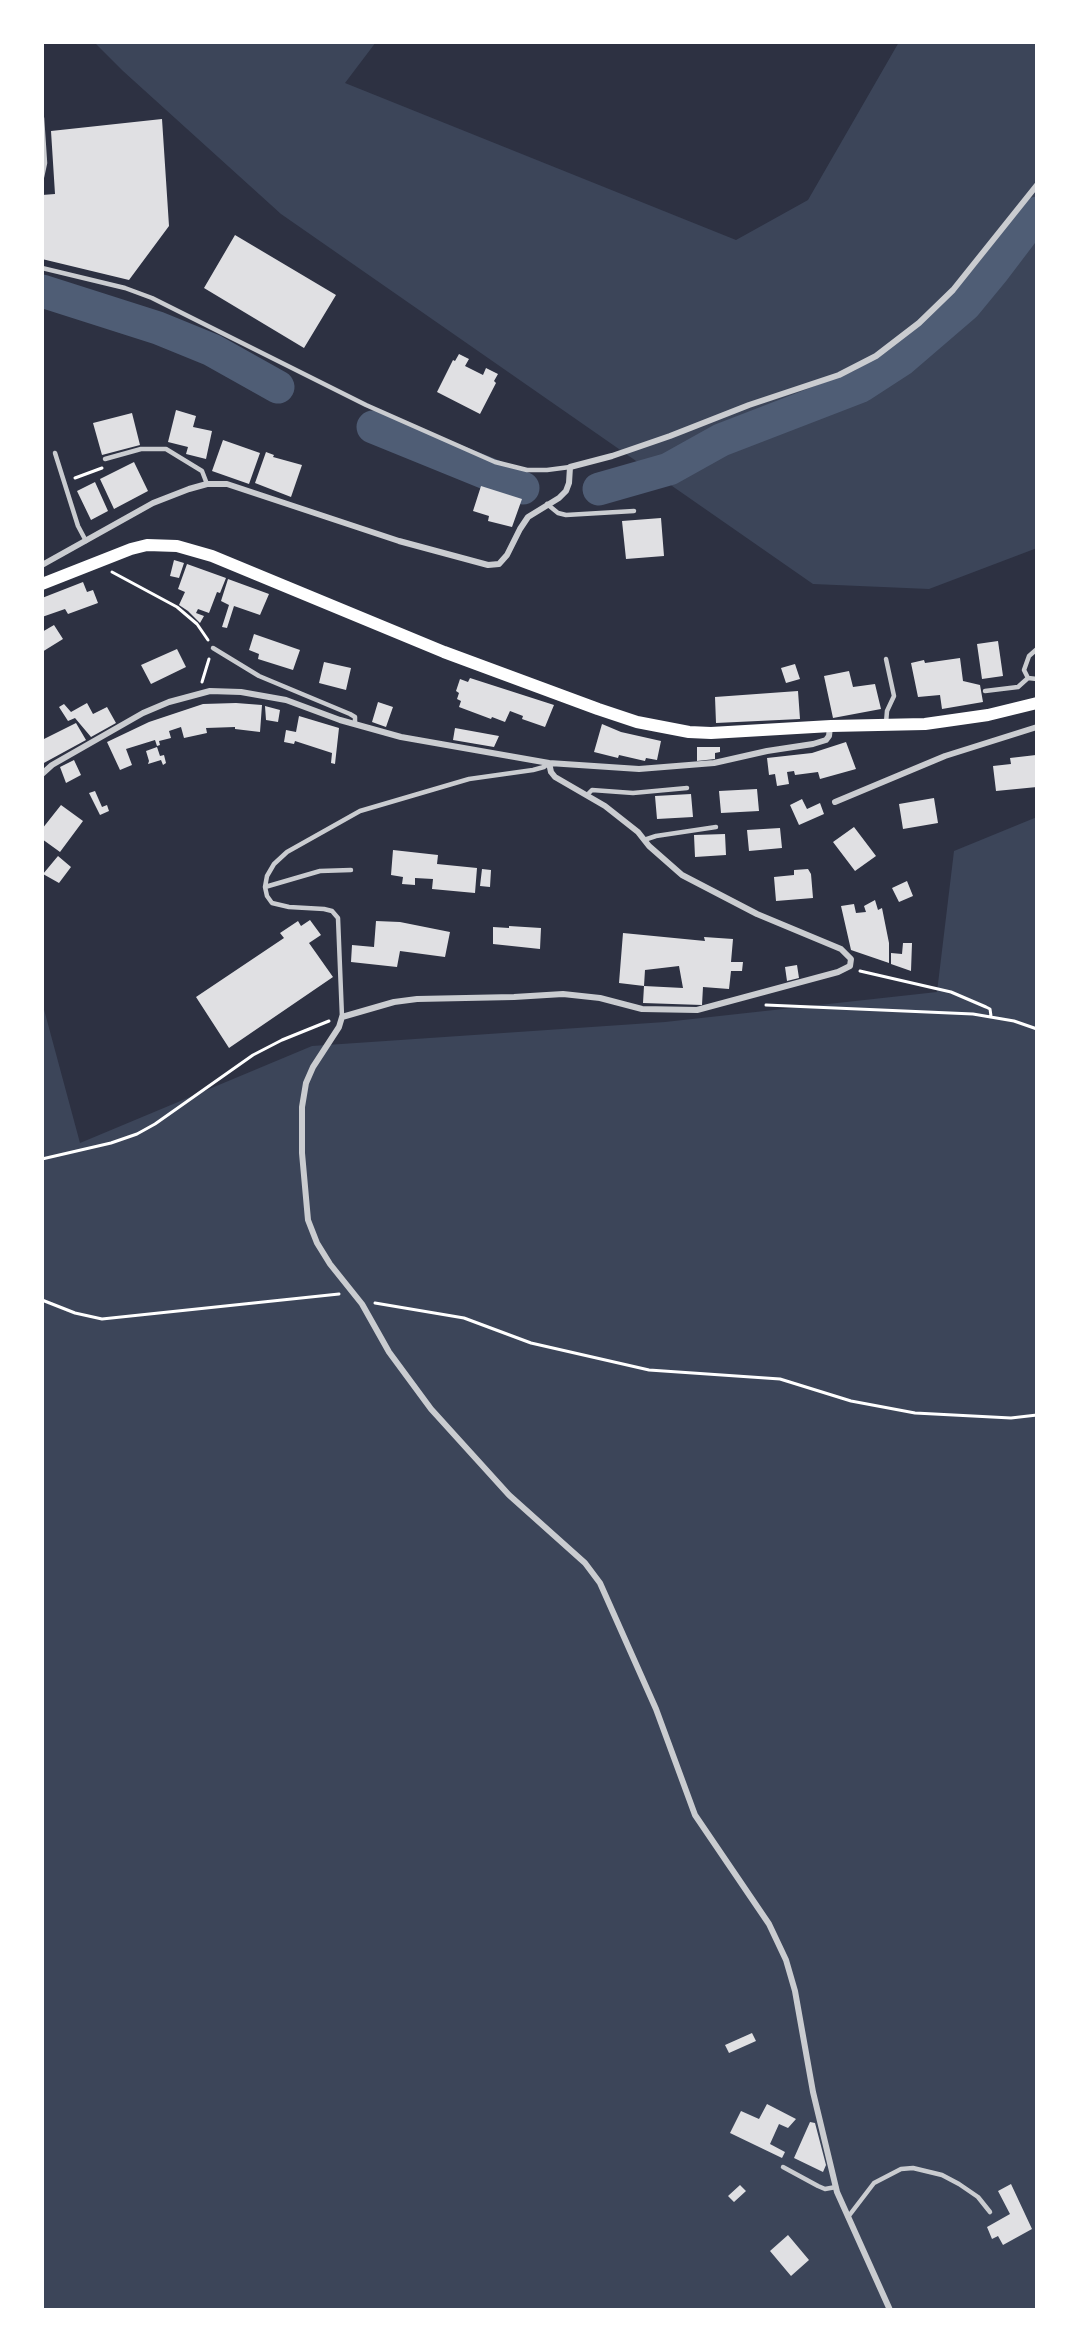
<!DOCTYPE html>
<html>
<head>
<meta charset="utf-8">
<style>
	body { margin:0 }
	#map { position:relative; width:1079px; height:2352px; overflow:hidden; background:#2d3142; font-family:"Alegreya Sans",sans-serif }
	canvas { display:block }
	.frame { position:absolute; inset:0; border:44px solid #fff; pointer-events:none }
</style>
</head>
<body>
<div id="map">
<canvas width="1079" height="2352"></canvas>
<div class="frame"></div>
</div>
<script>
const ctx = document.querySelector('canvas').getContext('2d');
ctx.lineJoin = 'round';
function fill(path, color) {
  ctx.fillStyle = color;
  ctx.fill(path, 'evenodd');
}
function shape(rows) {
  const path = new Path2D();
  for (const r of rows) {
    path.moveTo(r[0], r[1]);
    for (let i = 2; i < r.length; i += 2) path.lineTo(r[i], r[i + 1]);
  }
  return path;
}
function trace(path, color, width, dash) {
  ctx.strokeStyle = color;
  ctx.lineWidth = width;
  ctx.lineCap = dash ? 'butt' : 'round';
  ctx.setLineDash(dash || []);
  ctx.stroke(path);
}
fill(shape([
	[94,42,376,42,345,83,736,240,808,200,899,42,1037,42,1037,548,929,589,813,584,281,214,123,71],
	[1037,817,1037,2310,42,2310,42,1002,80,1143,312,1046,665,1022,937,992,954,851]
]), '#3c4559');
trace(shape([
	[42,291,158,328,212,350,278,387],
	[373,427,523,488],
	[599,489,669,469,721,440,861,386,901,360,965,305,993,271,1037,213]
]), '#4f5d75', 33);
fill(shape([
	[162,119,169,226,129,280,42,259,42,195,55,194,51,131],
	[235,235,336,295,304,348,204,288],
	[459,354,469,359,465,366,483,375,486,368,498,374,494,381,496,383,480,414,437,392,453,360,455,361],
	[176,410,196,416,193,427,212,431,206,459,186,454,188,447,168,442],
	[132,413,140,445,102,455,93,423],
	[223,440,260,453,249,484,212,471],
	[266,452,274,455,273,457,302,465,291,497,255,483],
	[134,462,148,491,114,509,100,479],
	[95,482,108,511,91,520,77,491],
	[481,486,522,499,512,527,488,521,489,516,473,511],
	[661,518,664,556,626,559,622,521],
	[174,560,184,563,179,578,170,576],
	[187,564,226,578,220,593,217,592,209,613,198,609,196,613,204,616,200,623,188,611,179,605,185,592,178,589],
	[228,579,269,594,260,615,234,606,227,628,222,627,229,605,221,601],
	[83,582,87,592,93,590,98,603,68,614,65,609,42,617,42,598],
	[54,625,63,639,42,652,42,632],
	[254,634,300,650,293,670,258,659,259,654,249,650],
	[998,641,1003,676,982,679,977,644],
	[177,649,186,667,151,684,141,665],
	[960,658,963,681,980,685,983,702,942,709,940,695,918,697,911,663,924,660,925,663],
	[324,662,351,668,346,690,319,683],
	[795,664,800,679,786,683,781,668],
	[849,671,853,687,875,684,881,709,833,718,824,676],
	[470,678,554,705,545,727,522,719,523,716,510,711,505,722,492,717,491,719,459,707,461,701,457,699,459,693,456,691,460,679,468,682],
	[798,691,800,719,716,723,715,697],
	[378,702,393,707,386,727,372,722],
	[87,703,93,714,107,707,116,723,91,737,75,718,68,721,59,707,64,704,71,712],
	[236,703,262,705,260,732,235,729,235,727,206,728,207,733,184,738,181,727,169,731,171,738,159,741,160,745,157,746,155,740,126,749,132,765,120,770,107,742,149,722,203,704],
	[265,706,280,710,278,722,266,720],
	[299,716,339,728,335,764,331,763,332,753,295,741,294,744,284,742,286,730,296,732],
	[76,723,86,740,42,764,42,740],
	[602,724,621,732,661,741,657,760,646,758,645,761,619,755,618,758,594,752],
	[455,728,499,736,494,747,453,740],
	[846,742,856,769,820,779,818,772,795,775,794,771,787,772,789,784,777,786,775,774,769,775,767,758,812,753],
	[157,747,160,756,164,755,166,763,163,765,161,760,148,764,149,761,146,751],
	[697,747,720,747,720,752,715,753,715,759,697,761],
	[1036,755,1037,762,1035,762,1037,787,996,791,993,766,1011,764,1010,758],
	[74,760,81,775,66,783,60,767],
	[757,789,759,811,721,813,719,791],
	[95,791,102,807,107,805,109,811,100,815,89,793],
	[691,794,693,817,657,819,655,796],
	[934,798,938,823,903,829,899,804],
	[802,799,807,809,820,803,824,814,799,825,790,805],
	[61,805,83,821,60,852,42,839,42,829],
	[854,827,876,856,855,871,833,842],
	[780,828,782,848,749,851,747,830],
	[725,834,726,855,695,857,694,835],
	[393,850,438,855,437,864,477,868,475,893,432,889,433,879,415,878,415,885,402,884,403,877,391,875],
	[58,856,71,867,59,883,43,874],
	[482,869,491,870,490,887,480,886],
	[808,869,811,874,813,898,776,901,774,877,794,875,794,870],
	[907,881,913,896,899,902,892,888],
	[875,900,878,910,882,908,889,943,889,963,851,950,841,906,854,904,856,913,866,912,864,906],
	[310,920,321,935,309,943,333,977,229,1048,196,997,284,938,280,933,298,921,301,926],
	[376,921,400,922,450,932,445,957,400,951,397,967,351,962,352,945,374,947],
	[509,926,541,928,540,949,493,944,493,927,509,928],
	[623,933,705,941,704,937,733,939,731,962,743,962,742,971,731,971,729,989,703,987,702,1005,643,1003,644,986,683,988,679,966,645,970,644,986,619,983],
	[903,943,912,943,911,971,891,964,891,953,902,954],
	[797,965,799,978,787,981,785,967],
	[752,2033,756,2041,729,2053,725,2045],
	[767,2104,796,2119,788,2128,779,2124,770,2144,785,2152,782,2158,730,2133,741,2111,759,2119],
	[810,2122,815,2123,826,2165,823,2172,794,2158],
	[1011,2184,1032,2229,1003,2245,998,2236,992,2239,987,2227,1010,2214,998,2191],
	[740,2185,746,2191,734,2202,728,2196],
	[788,2235,809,2260,791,2276,770,2251]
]), '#e0e0e3');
trace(shape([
	[75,478,102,468],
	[112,572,177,607,197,624,208,640],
	[202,682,209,659],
	[860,971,951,992,986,1007,990,1009,991,1016],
	[766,1005,973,1014,1014,1021,1037,1029],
	[42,1159,111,1143,137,1134,155,1124,253,1055,282,1040,329,1021],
	[42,1300,75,1313,102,1319,339,1294],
	[375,1303,464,1318,531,1343,649,1370,780,1379,851,1401,915,1413,1011,1418,1037,1415]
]), '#fff', 3);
trace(shape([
	[42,118,45,163,42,177],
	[42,268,125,288,152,298,366,405,495,462,527,470,547,470,570,467],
	[55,453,78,526,86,541],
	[105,459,141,449,166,449,202,471,207,484],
	[547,504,558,513,566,515,634,511],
	[213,648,259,676,350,714,355,717,355,724],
	[1037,649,1029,656,1024,670,1028,678,1037,679],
	[886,659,894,696,887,711,886,723],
	[985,691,1018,687,1028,678],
	[587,795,592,790,633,793,687,788],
	[644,840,656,836,716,827],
	[265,887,320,871,351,870],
	[342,1017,338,918,332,911,324,909,289,907,272,903,267,896,265,887,267,876,274,864,287,852,360,811,469,779,533,770,544,767,549,763],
	[783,2167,818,2186,825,2189,836,2187],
	[848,2217,874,2183,901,2169,913,2168,942,2175,959,2184,978,2197,990,2212]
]), '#caccd0', 4.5);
trace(shape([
	[42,565,153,503,189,489,207,484,227,484,399,541,488,565,499,564,507,555,520,529,528,517,559,498,566,491,569,483,570,467,612,456,670,436,749,405,839,375,876,356,919,323,953,290,1037,185],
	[549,763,551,772,555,777,605,806,638,832,649,846,682,875,757,914,841,949,851,959,850,966,838,972,697,1010,642,1009,600,998,563,994,514,997,417,999,394,1002,342,1017,339,1027,313,1067,306,1083,302,1107,302,1153,308,1220,317,1243,330,1264,362,1304,389,1352,431,1409,509,1495,585,1563,600,1583,656,1709,695,1815,769,1924,786,1960,795,1991,813,2092,837,2192,890,2310],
	[42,774,52,765,143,713,169,702,210,691,241,692,286,700,340,720,401,737,549,763,639,769,714,763,767,751,813,744,826,740,829,736,830,727],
	[835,802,945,756,1037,727]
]), '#caccd0', 6);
trace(shape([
	[42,584,131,549,147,545,177,546,212,556,444,652,598,709,637,722,689,732,711,733,831,726,925,724,988,715,1037,703]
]), '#fff', 12);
</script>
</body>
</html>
